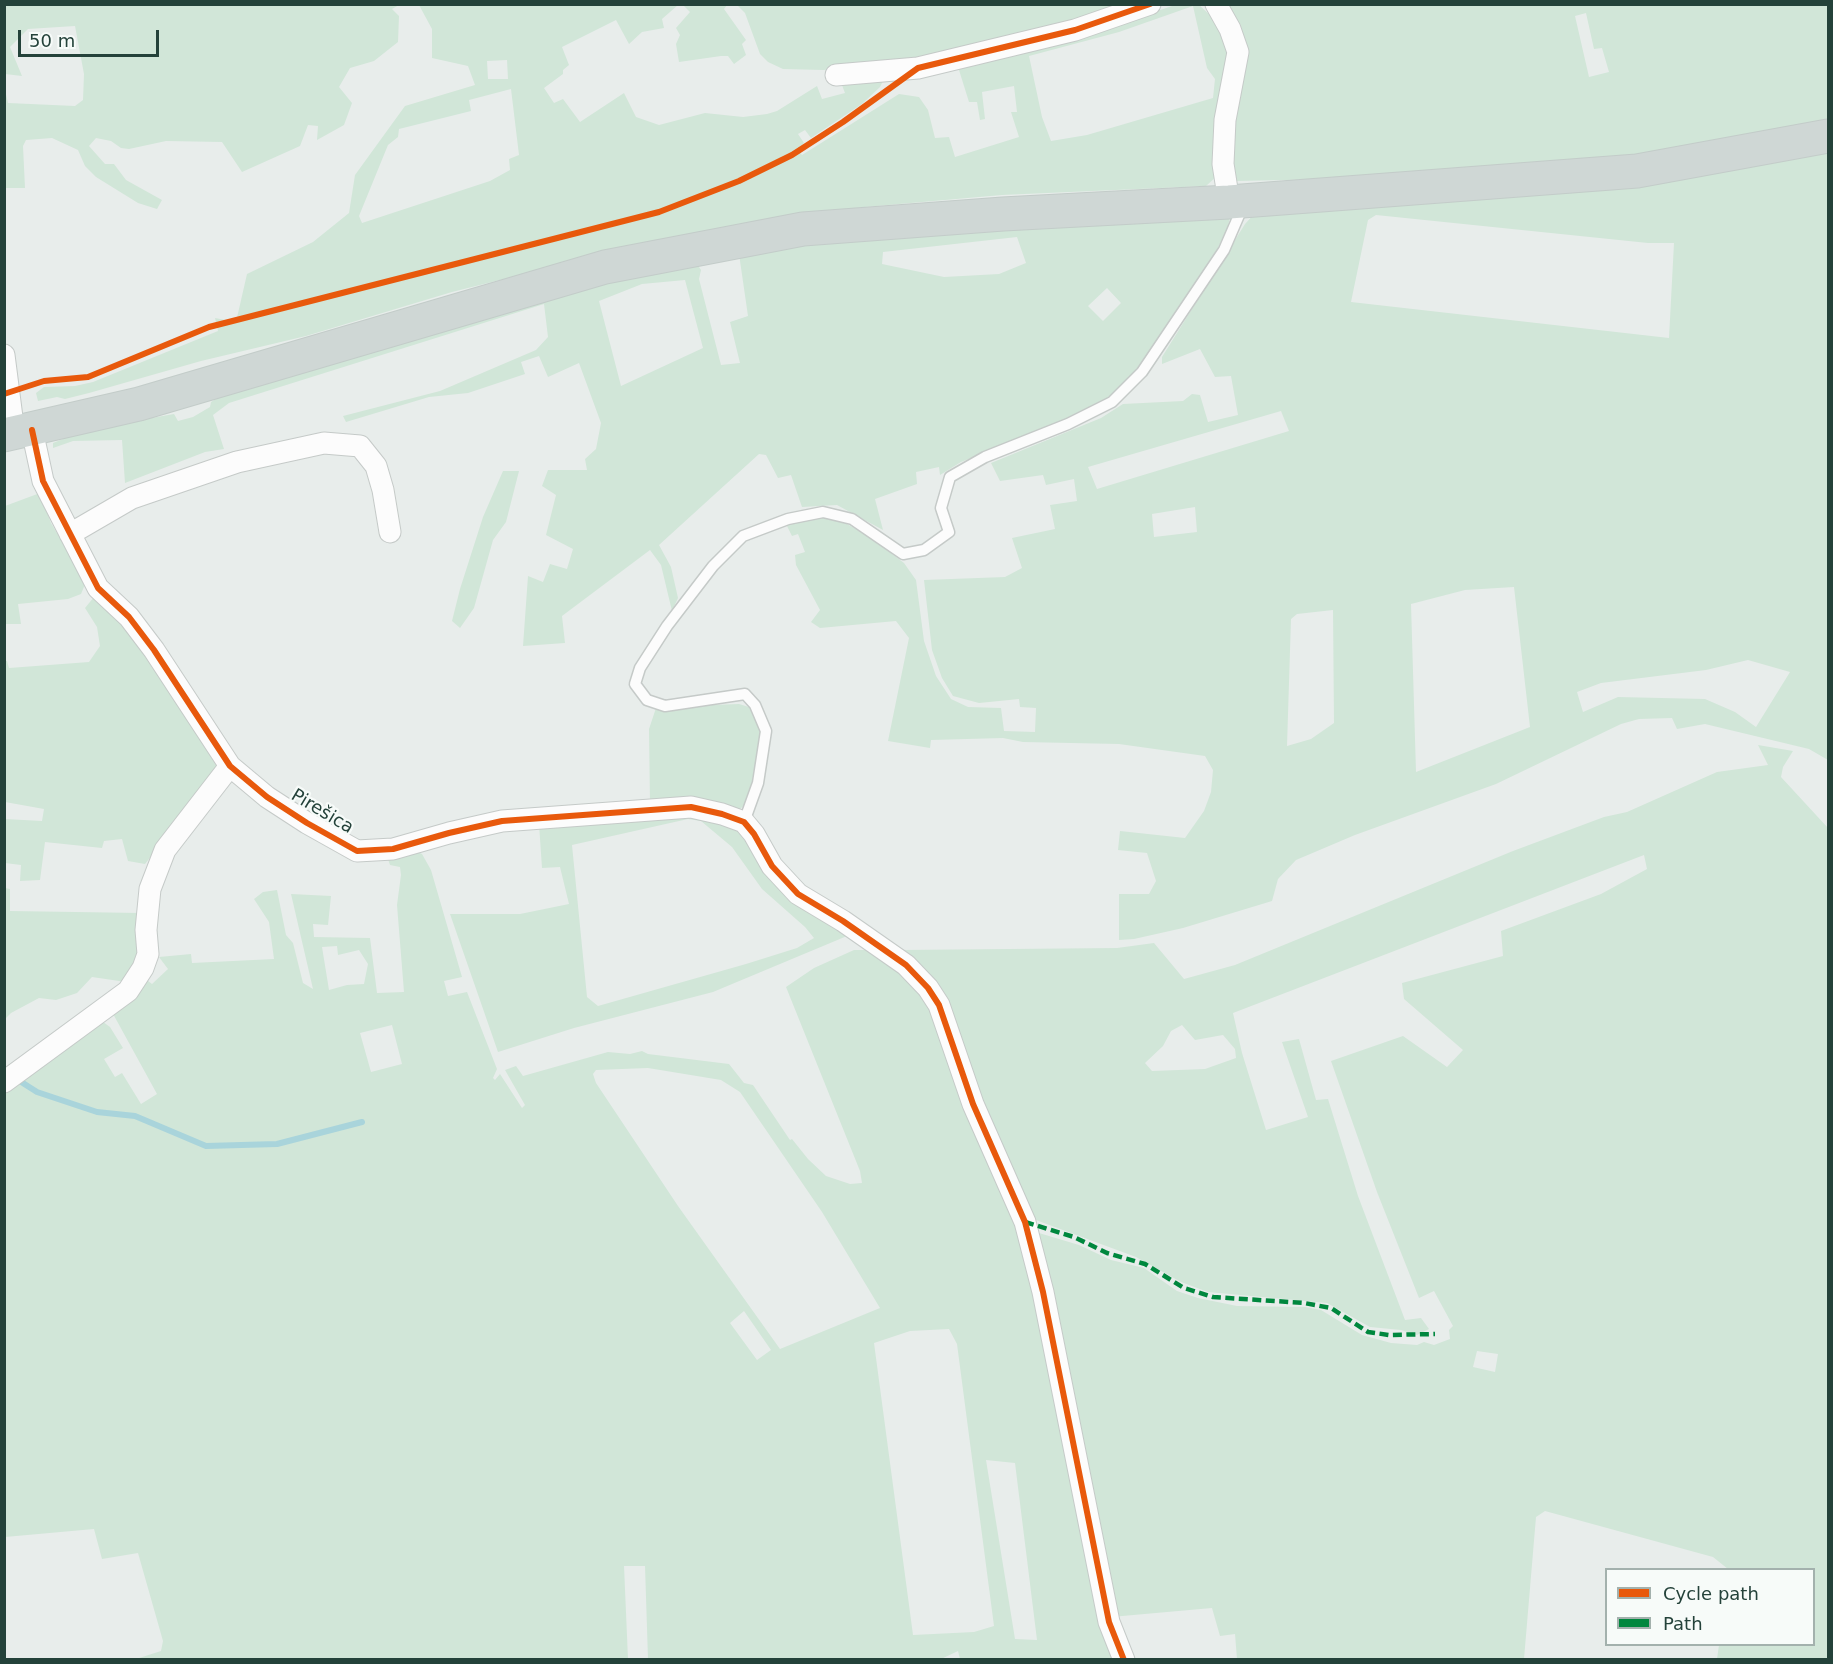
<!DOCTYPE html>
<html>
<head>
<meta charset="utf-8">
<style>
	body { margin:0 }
	#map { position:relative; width:1833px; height:1664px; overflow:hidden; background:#e8edeb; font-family:"DejaVu Sans",sans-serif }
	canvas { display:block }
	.frame { position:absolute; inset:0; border:6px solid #24423a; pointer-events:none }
	.legend { position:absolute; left:1605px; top:1568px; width:210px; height:78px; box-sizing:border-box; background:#f7fbf9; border:2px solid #a3b1ad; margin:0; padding:8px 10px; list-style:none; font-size:18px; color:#24423a }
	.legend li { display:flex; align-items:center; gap:12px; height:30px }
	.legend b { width:30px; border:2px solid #a3b1ad }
	.scale { position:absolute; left:18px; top:30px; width:141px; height:27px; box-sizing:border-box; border:3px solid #24423a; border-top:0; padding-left:8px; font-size:18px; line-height:21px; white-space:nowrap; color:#24423a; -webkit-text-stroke:4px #f7fbf9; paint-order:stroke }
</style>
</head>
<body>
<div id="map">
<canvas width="1833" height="1664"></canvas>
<div class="frame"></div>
<ul class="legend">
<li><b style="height:8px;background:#e8590c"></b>Cycle path</li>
<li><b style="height:8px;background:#00873e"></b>Path</li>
</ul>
<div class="scale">50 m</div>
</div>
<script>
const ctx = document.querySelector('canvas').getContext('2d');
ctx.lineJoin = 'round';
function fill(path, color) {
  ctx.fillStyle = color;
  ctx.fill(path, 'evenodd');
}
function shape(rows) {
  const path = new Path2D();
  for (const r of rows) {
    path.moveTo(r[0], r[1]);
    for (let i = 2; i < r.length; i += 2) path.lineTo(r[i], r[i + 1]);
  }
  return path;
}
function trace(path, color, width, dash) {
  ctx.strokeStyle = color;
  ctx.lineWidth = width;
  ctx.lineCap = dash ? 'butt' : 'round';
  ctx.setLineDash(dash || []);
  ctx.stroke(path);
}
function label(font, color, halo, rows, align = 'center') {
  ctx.font = font + ' "DejaVu Sans",sans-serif';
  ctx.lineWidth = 4.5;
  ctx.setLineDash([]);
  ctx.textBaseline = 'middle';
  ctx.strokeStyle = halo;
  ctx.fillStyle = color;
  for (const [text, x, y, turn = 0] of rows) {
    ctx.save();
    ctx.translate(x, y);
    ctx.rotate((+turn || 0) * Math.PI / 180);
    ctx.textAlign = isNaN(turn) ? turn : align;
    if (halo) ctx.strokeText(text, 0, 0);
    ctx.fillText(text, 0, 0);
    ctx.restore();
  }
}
fill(shape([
	[5,4,399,5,392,9,399,16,398,42,374,61,350,68,339,87,352,103,344,125,317,140,318,126,308,125,300,146,242,172,222,142,166,141,129,149,121,148,111,141,96,138,89,146,105,164,114,164,126,180,162,200,157,209,138,203,96,177,85,166,78,150,52,138,26,140,23,146,25,188,5,188,5,90,8,103,75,106,83,100,84,74,75,26,28,29,10,47,22,76,5,74],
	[419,5,678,5,662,19,664,28,642,32,629,44,616,20,562,47,569,65,563,70,563,74,544,88,554,103,563,99,580,122,624,93,636,117,659,125,705,113,743,117,767,114,777,111,817,86,822,99,845,93,840,80,884,79,880,87,862,104,811,138,805,130,798,134,804,143,798,150,802,155,899,94,919,97,928,110,935,138,949,137,955,157,1019,137,1011,112,1017,112,1014,86,982,92,985,119,980,120,977,102,969,102,959,70,960,64,1116,25,1175,5,1199,5,1221,25,1228,41,1218,175,1206,186,1002,195,865,207,741,224,668,238,452,292,306,336,201,361,89,393,65,399,57,397,38,401,36,393,44,387,75,386,93,382,218,331,215,318,236,322,247,274,313,242,349,213,355,175,405,106,475,85,468,66,432,58,432,29],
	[1193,6,1207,68,1215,79,1213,98,1087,135,1051,141,1042,117,1029,56,1119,32],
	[507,60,508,79,488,79,487,61],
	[511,89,519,155,509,159,510,170,490,181,362,223,359,216,388,145,398,137,399,129,471,111,469,100],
	[683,5,727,5,724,9,746,40,742,44,746,55,734,64,728,56,721,56,679,62,676,44,680,35,676,28,690,12],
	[737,5,1134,5,934,58,866,68,823,70,783,69,768,62,760,54,745,13],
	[1227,5,1828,5,1828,122,1654,154,1338,179,1235,181,1229,173,1244,42,1241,26],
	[1586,13,1594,49,1602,48,1609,72,1589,77,1575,16],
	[1828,149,1828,760,1809,749,1705,724,1677,729,1672,718,1639,719,1621,724,1496,784,1355,835,1296,860,1278,879,1272,901,1183,928,1134,939,1119,940,1119,894,1149,894,1156,881,1147,853,1118,850,1120,831,1185,838,1204,811,1211,792,1213,770,1205,756,1119,744,1023,742,1003,738,931,740,930,748,888,741,909,638,896,621,820,628,811,622,820,610,796,565,795,555,805,552,798,534,792,536,787,526,805,517,836,518,867,535,904,563,916,580,924,641,936,676,951,699,968,707,1001,708,1004,731,1035,732,1036,708,1020,707,1019,699,979,703,953,696,942,678,932,650,924,580,1005,577,1022,568,1012,538,1055,529,1050,505,1077,501,1074,479,1046,485,1043,475,1000,481,991,463,1101,418,1123,404,1183,401,1192,394,1200,395,1208,422,1238,415,1231,376,1215,377,1200,349,1162,364,1162,357,1245,224,1255,213],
	[1376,215,1648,243,1674,243,1669,338,1351,302,1368,220],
	[1281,411,1289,431,1097,489,1088,467],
	[1195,507,1197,532,1154,537,1152,514],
	[1514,587,1530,727,1416,772,1411,604,1465,590],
	[1333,610,1334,723,1311,739,1287,746,1291,619,1297,614],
	[1748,660,1790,672,1756,727,1735,712,1705,699,1618,697,1583,712,1577,692,1601,683,1706,670],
	[1230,216,1228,227,1210,264,1151,354,1126,385,1086,412,961,462,940,475,939,467,916,472,917,484,875,499,883,530,837,505,802,507,791,475,778,478,766,455,759,454,659,545,671,567,678,598,672,611,661,565,650,550,562,616,565,643,523,646,528,576,543,582,550,564,567,569,573,549,546,535,556,495,542,486,548,470,587,470,585,459,596,449,601,423,579,363,548,377,539,356,521,362,525,374,468,393,429,397,346,422,343,416,440,391,536,350,548,337,544,304,229,403,213,415,224,449,205,452,125,483,122,440,73,441,53,448,53,443,78,433,117,424,174,414,178,421,193,417,210,407,211,402,217,398,496,309,695,261,701,270,699,279,721,365,740,363,730,322,748,316,739,254,835,236],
	[1017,237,1026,263,999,274,944,277,882,264,883,252],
	[685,280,703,348,621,386,599,301,642,284],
	[1107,288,1121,303,1103,321,1088,306],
	[503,471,519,471,506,522,493,540,474,608,460,628,452,621,460,589,483,517],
	[40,493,51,523,86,582,81,594,68,599,18,604,21,624,5,624,5,506],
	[94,597,125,622,215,754,216,766,210,781,145,864,128,861,122,839,104,841,102,848,45,842,40,880,20,881,21,865,5,863,5,819,42,821,44,809,5,802,5,661,7,661,9,668,89,662,100,646,97,627,85,608],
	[739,704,752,708,759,721,761,733,748,802,740,809,689,802,650,803,649,729,656,708,669,711,712,705],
	[1758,745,1793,751,1783,767,1781,777,1828,828,1828,1659,1717,1659,1719,1645,1814,1644,1814,1570,1728,1569,1713,1557,1545,1511,1536,1517,1524,1659,1237,1659,1235,1634,1220,1636,1212,1608,1111,1617,1029,1230,1079,1245,1111,1260,1144,1268,1177,1291,1198,1298,1237,1306,1305,1307,1321,1310,1362,1335,1391,1343,1417,1345,1424,1342,1434,1345,1450,1339,1449,1330,1453,1326,1434,1291,1419,1298,1377,1192,1331,1061,1403,1036,1447,1067,1463,1050,1404,999,1402,983,1503,956,1501,931,1601,894,1647,869,1644,855,1233,1013,1242,1053,1266,1130,1308,1117,1282,1042,1299,1039,1316,1100,1328,1099,1358,1196,1405,1320,1421,1318,1429,1329,1417,1335,1401,1330,1370,1327,1327,1303,1208,1292,1181,1282,1136,1257,1025,1216,965,1069,900,950,1117,948,1154,943,1184,979,1235,965,1513,851,1604,817,1627,812,1717,772,1768,765],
	[1182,1025,1195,1040,1223,1035,1235,1049,1236,1058,1205,1069,1152,1071,1145,1063,1163,1046,1171,1031],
	[1477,1351,1498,1354,1495,1372,1473,1367],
	[699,814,743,833,847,936,713,992,574,1028,498,1052,450,914,520,914,569,904,560,867,542,868,539,824],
	[688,819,701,821,732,847,762,889,805,927,814,938,797,948,746,964,598,1006,587,997,572,845],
	[414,850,422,854,431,870,462,977,444,981,448,996,467,992,497,1069,493,1078,495,1080,500,1074,522,1108,525,1105,505,1070,516,1066,523,1076,608,1052,630,1054,642,1051,648,1054,729,1064,744,1083,753,1085,790,1140,792,1139,808,1159,826,1176,850,1184,862,1183,860,1171,786,987,814,968,854,950,871,950,891,958,933,1006,1012,1214,1027,1261,1115,1659,960,1659,958,1651,939,1660,648,1659,645,1566,624,1566,628,1659,136,1659,161,1651,163,1641,138,1553,102,1559,94,1529,5,1537,5,1089,99,1019,110,1027,123,1048,104,1059,115,1077,122,1073,141,1104,157,1094,112,1012,143,977,152,984,168,969,159,957,191,954,192,963,274,959,269,922,254,899,263,892,277,890,286,935,293,943,303,983,313,989,291,894,331,896,328,925,313,924,314,937,370,938,377,993,404,992,397,905,401,875,400,867,390,865,388,859],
	[337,946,338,955,359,950,368,964,364,984,347,985,329,990,322,947],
	[392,1025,402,1064,371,1072,360,1033],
	[648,1068,721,1080,740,1092,822,1212,880,1308,780,1349,678,1206,596,1083,593,1074,596,1070],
	[744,1311,771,1350,757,1360,730,1323],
	[949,1329,957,1344,994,1626,974,1632,913,1635,874,1343,910,1331],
	[986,1460,1015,1463,1037,1640,1015,1639],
	[5,888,10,889,10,911,141,913,142,937,134,969,126,982,92,977,77,993,56,1000,39,998,11,1013,5,1019]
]), '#d1e6d8');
trace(shape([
	[15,1078,37,1092,97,1112,135,1116,206,1146,277,1144,362,1122]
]), '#a9d4db', 6);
const service = shape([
	[744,822,758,783,766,731,755,705,745,694,665,706,647,700,635,684,640,668,667,626,713,566,743,536,788,519,823,512,852,519,903,554,924,550,949,532,941,508,950,477,985,457,1068,424,1112,402,1142,372,1224,250,1243,206]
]);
const minor = shape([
	[1216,4,1230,29,1238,52,1225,120,1223,164,1229,202],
	[836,75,918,68,1075,30,1150,4],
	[4,355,14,433],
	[32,430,43,481,98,588,129,617,154,650,230,766,267,797,307,823,357,851,393,849,449,833,502,821,691,807,722,814,744,822,754,834,772,866,798,894,843,921,906,965,928,988,939,1005,973,1104,1025,1222,1043,1292,1109,1622,1124,1660],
	[70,534,132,498,237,462,324,443,360,446,376,466,383,490,390,532],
	[4,1082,128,991,143,968,148,954,146,930,150,889,165,850,230,766]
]);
const primary = shape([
	[4,435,139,404,605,267,803,229,1003,214,1229,202,1637,171,1828,136]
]);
trace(service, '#c5cac8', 13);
trace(minor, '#c5cac8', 23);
trace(primary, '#c3ccc9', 35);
trace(service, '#fcfcfc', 10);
trace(minor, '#fcfcfc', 21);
trace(primary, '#cfd7d5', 33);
trace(shape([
	[1025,1222,1074,1237,1107,1253,1145,1264,1184,1288,1213,1297,1304,1303,1331,1308,1368,1332,1389,1335,1435,1334]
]), '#00873e', 4.5, [9, 4.5]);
trace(shape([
	[4,394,44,381,88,377,209,327,659,212,739,181,792,155,843,122,918,68,1075,30,1150,4],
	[32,430,43,481,98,588,129,617,154,650,230,766,267,797,307,823,357,851,393,849,449,833,502,821,691,807,722,814,744,822,754,834,772,866,798,894,843,921,906,965,928,988,939,1005,973,1104,1025,1222,1043,1292,1109,1622,1124,1660]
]), '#e8590c', 6);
label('18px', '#24423a', '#f7fbf9', [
	["Pirešica",322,812,31]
]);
</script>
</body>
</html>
